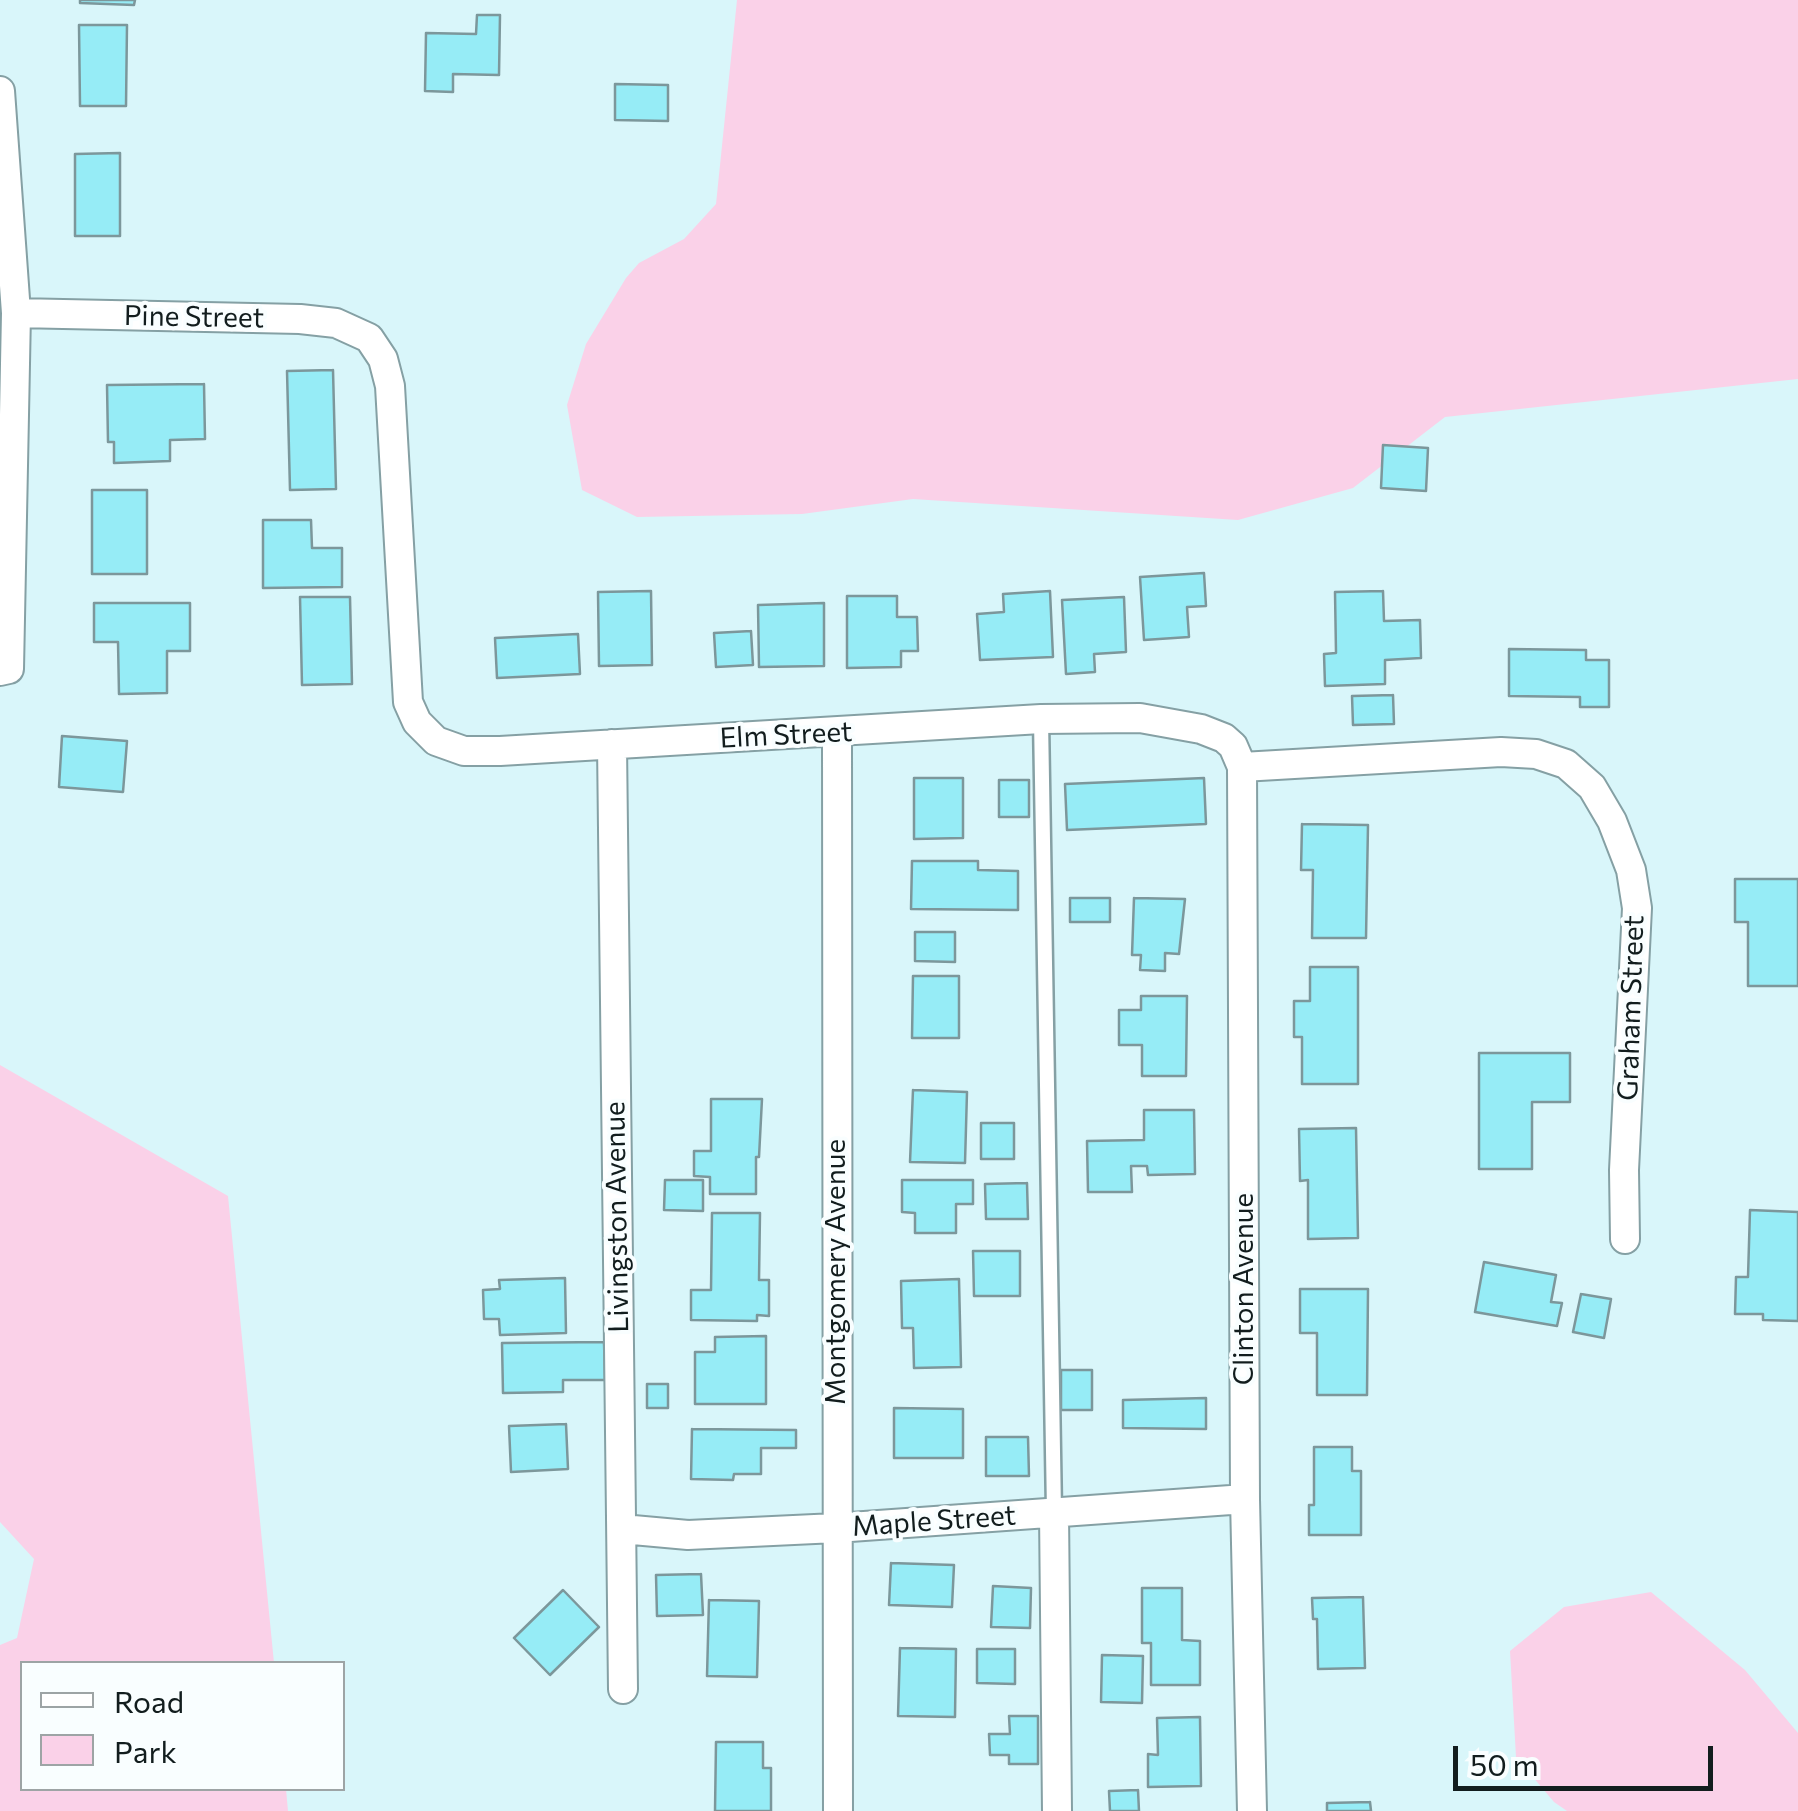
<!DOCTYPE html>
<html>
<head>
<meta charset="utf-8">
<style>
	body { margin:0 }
	#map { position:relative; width:1798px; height:1811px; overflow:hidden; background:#d9f6fa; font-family:Commissioner,sans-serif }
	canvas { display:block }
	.legend { position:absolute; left:20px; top:1661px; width:325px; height:130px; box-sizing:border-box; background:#f9feff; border:2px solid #9da4a5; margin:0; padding:12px 18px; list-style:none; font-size:30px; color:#121d1e }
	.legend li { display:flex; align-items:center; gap:20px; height:50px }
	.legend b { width:50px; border:2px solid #9da4a5 }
	.scale { position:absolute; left:1453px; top:1746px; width:260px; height:45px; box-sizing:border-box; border:5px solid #121d1e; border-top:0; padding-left:12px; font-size:30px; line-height:35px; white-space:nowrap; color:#121d1e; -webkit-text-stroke:8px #f9feff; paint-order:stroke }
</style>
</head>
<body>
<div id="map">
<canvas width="1798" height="1811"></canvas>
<ul class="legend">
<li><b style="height:12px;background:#fff"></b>Road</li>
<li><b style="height:28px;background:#fad1e8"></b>Park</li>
</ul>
<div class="scale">50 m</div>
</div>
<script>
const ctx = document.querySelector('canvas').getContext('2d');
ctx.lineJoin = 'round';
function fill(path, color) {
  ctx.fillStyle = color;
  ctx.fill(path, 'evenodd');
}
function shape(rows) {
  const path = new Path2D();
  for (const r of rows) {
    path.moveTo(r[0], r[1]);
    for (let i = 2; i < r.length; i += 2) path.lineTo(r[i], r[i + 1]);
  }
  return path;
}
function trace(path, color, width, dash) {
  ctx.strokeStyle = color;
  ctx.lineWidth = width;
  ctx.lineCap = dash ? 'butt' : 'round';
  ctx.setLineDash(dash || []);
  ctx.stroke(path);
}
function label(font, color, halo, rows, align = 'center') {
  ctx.font = font + ' Commissioner,sans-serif';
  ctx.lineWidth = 8;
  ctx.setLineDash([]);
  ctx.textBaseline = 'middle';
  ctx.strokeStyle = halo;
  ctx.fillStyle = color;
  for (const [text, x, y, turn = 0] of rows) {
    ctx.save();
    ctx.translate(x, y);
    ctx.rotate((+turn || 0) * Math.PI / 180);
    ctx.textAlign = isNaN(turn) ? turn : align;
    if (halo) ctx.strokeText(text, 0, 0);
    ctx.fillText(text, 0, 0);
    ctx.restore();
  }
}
fill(shape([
	[737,0,1798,0,1798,379,1445,417,1353,488,1238,520,913,499,802,514,637,517,582,490,567,405,586,344,626,278,639,263,684,239,716,204],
	[0,1065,228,1196,274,1663,22,1664,22,1788,286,1789,288,1811,0,1811,0,1645,17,1638,34,1559,0,1522],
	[1651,1592,1745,1670,1798,1733,1798,1811,1567,1811,1554,1802,1516,1757,1510,1651,1564,1607]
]), '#fad1e8');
const building = shape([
	[80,0,135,0,134,5,80,3,80,0],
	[477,15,500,15,499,75,453,74,453,92,425,91,426,33,476,34,477,15],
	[79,25,127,25,126,106,80,106,79,25],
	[615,84,668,85,668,121,615,120,615,84],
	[120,153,120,236,75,236,75,154,120,153],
	[333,370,336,489,290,490,287,371,333,370],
	[204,384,205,439,170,440,170,461,114,463,114,442,108,442,107,385,204,384],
	[1383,445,1428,448,1426,491,1381,488,1383,445],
	[92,490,147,490,147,574,92,574,92,490],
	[263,520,311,520,312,548,342,548,342,587,263,588,263,520],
	[1204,573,1206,606,1187,607,1189,637,1144,640,1140,577,1204,573],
	[651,591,652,665,599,666,598,592,651,591],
	[1050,591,1053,657,980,660,977,614,1004,612,1003,594,1050,591],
	[1383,591,1384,621,1420,620,1421,658,1385,660,1385,684,1325,686,1324,654,1336,653,1335,592,1383,591],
	[847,596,897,596,897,617,917,617,918,651,901,651,901,667,847,668,847,596],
	[300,597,350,597,352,684,302,685,300,597],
	[1124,597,1126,652,1094,654,1095,672,1066,674,1062,600,1124,597],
	[94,603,190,603,190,651,167,651,167,693,119,694,118,642,94,642,94,603],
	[824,603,824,666,759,667,758,605,824,603],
	[751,631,753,665,716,667,714,633,751,631],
	[578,634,580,674,497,678,495,638,578,634],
	[1509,649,1586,650,1586,660,1609,660,1609,707,1580,707,1580,697,1509,696,1509,649],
	[1393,695,1394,724,1353,725,1352,696,1393,695],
	[62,736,127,741,123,792,59,787,62,736],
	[914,778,963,778,963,838,914,839,914,778],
	[1204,778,1206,824,1067,830,1065,784,1204,778],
	[999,780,1029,780,1029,817,999,817,999,780],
	[1302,824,1368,825,1366,938,1312,938,1313,870,1301,870,1302,824],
	[912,861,978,861,978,870,1018,871,1018,910,911,909,912,861],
	[1735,879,1798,879,1798,986,1748,986,1748,922,1735,922,1735,879],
	[1070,898,1110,898,1110,922,1070,922,1070,898],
	[1134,898,1185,899,1179,954,1165,953,1165,971,1140,970,1141,955,1132,955,1134,898],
	[915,932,955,932,955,962,915,961,915,932],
	[1310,967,1358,967,1358,1084,1302,1084,1302,1037,1294,1037,1294,1001,1310,1001,1310,967],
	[913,976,959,976,959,1038,912,1038,913,976],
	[1141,996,1187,996,1186,1076,1142,1076,1142,1045,1119,1045,1119,1010,1141,1010,1141,996],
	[1479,1053,1570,1053,1570,1102,1532,1102,1532,1169,1479,1169,1479,1053],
	[913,1090,967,1092,965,1163,910,1162,913,1090],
	[711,1099,762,1099,759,1157,756,1157,756,1194,710,1194,710,1177,694,1176,694,1151,711,1151,711,1099],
	[1144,1110,1194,1110,1195,1174,1148,1175,1147,1166,1131,1166,1132,1192,1088,1192,1087,1141,1144,1140,1144,1110],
	[981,1123,1014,1123,1014,1159,981,1159,981,1123],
	[1356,1128,1358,1238,1308,1239,1308,1180,1300,1181,1299,1129,1356,1128],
	[665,1180,703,1180,703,1211,664,1210,665,1180],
	[902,1180,973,1180,973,1204,956,1204,956,1233,915,1233,915,1213,902,1212,902,1180],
	[1027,1183,1028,1219,986,1219,985,1184,1027,1183],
	[1750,1210,1798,1212,1798,1321,1763,1320,1763,1314,1735,1314,1736,1277,1748,1277,1750,1210],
	[712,1213,760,1213,759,1280,769,1280,769,1316,757,1315,757,1321,691,1320,691,1290,711,1290,712,1213],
	[973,1251,1020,1251,1020,1296,974,1296,973,1251],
	[1484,1262,1556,1275,1551,1302,1562,1303,1557,1326,1475,1312,1484,1262],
	[565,1278,566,1333,500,1335,499,1319,484,1319,483,1290,500,1289,499,1280,565,1278],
	[959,1279,961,1367,914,1368,913,1328,902,1328,901,1281,959,1279],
	[1300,1289,1368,1289,1367,1395,1317,1395,1317,1333,1300,1333,1300,1289],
	[1581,1294,1611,1299,1604,1338,1573,1332,1581,1294],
	[766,1336,766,1404,695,1404,695,1352,715,1352,715,1337,766,1336],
	[604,1342,605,1380,563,1380,563,1392,503,1393,502,1343,604,1342],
	[1061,1370,1092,1370,1092,1410,1061,1410,1061,1370],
	[647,1384,668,1384,668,1408,647,1408,647,1384],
	[1206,1398,1206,1429,1123,1428,1123,1400,1206,1398],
	[894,1408,963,1409,963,1458,894,1458,894,1408],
	[566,1424,568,1469,511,1472,509,1426,566,1424],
	[692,1429,796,1430,796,1448,761,1448,761,1474,734,1474,733,1480,691,1479,692,1429],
	[986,1437,1028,1437,1029,1476,986,1476,986,1437],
	[1314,1447,1352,1447,1352,1471,1361,1471,1361,1535,1309,1535,1309,1505,1314,1505,1314,1447],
	[891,1563,954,1565,952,1607,889,1605,891,1563],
	[701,1574,703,1615,657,1616,656,1575,701,1574],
	[993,1586,1031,1588,1030,1628,991,1627,993,1586],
	[1142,1588,1182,1588,1182,1640,1200,1641,1200,1685,1151,1685,1151,1643,1142,1643,1142,1588],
	[563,1590,599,1627,550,1675,514,1638,563,1590],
	[1363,1597,1365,1668,1318,1669,1317,1619,1313,1619,1312,1598,1363,1597],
	[709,1600,759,1601,757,1677,707,1676,709,1600],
	[900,1648,956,1649,955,1717,898,1716,900,1648],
	[977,1649,1015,1649,1015,1684,977,1683,977,1649],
	[1102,1655,1143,1656,1142,1703,1101,1702,1102,1655],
	[1009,1716,1038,1716,1038,1764,1009,1764,1009,1755,990,1755,989,1734,1010,1734,1009,1716],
	[1200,1717,1201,1786,1148,1787,1148,1754,1158,1755,1157,1718,1200,1717],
	[716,1742,763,1742,763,1768,771,1768,771,1811,715,1811,716,1742],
	[1138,1790,1139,1811,1110,1811,1109,1791,1138,1790],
	[1370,1802,1371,1811,1327,1811,1327,1803,1370,1802]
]);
fill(building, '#96ecf6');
trace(building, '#7c979b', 2.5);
const service = shape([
	[1041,719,1054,1512]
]);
const minor = shape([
	[0,91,16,313,9,669,0,671],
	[16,313,300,319,336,323,369,338,383,359,390,386,408,702,417,722,436,741,464,751,500,751,1041,719,1140,718,1201,729,1224,738,1233,746,1242,767,1245,1499,1252,1811],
	[837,733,838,1811],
	[612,744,623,1689],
	[1242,767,1501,752,1536,754,1566,764,1592,787,1612,821,1631,870,1637,908,1624,1170,1625,1239],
	[1054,1512,1057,1811],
	[622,1529,688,1535,836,1528,1245,1499]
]);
trace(service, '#85a0a4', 19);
trace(minor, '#85a0a4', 32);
trace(service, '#fff', 14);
trace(minor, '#fff', 28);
label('28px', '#121d1e', '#f9feff', [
	["Pine Street",194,317,1],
	["Elm Street",786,735,-3],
	["Graham Street",1631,1008,-88],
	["Livingston Avenue",617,1217,-91],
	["Montgomery Avenue",836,1272,-90],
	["Clinton Avenue",1244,1289,-90],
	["Maple Street",934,1521,-4]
]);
</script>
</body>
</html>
